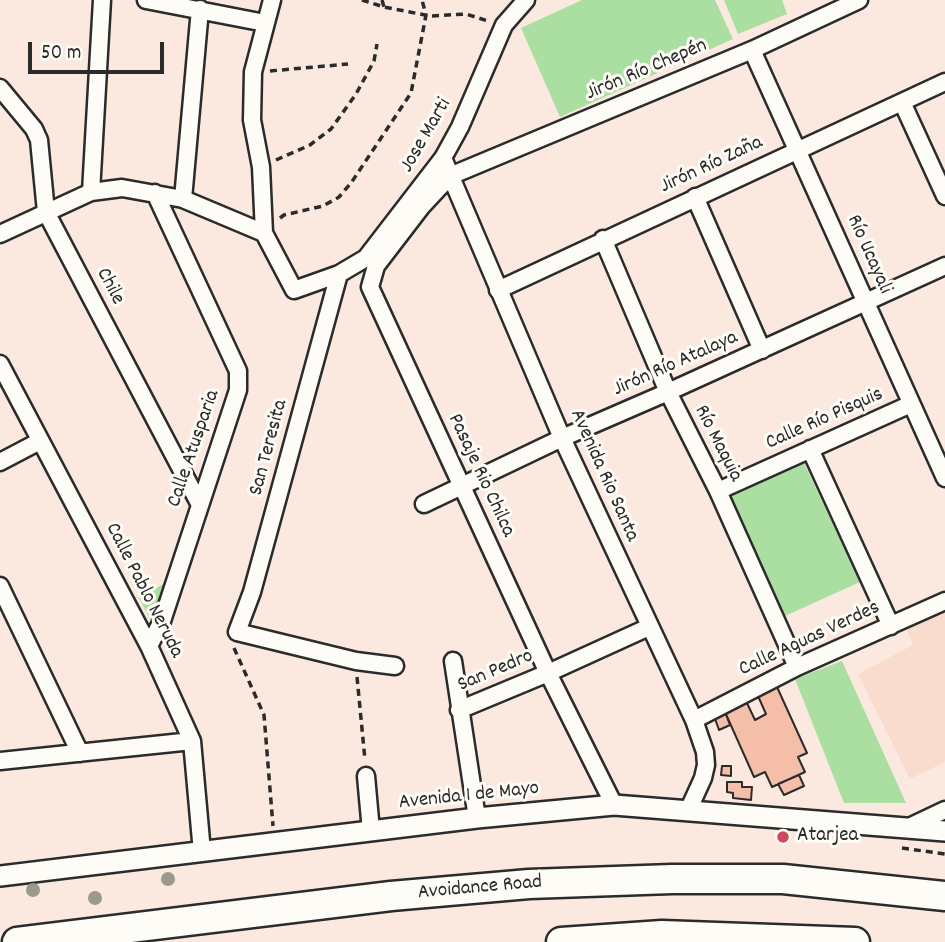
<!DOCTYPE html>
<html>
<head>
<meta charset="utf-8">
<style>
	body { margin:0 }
	#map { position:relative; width:945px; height:942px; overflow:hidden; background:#fbe9df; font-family:Dekko,sans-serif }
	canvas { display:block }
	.scale { position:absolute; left:28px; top:42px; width:136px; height:32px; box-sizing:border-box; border:4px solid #2b2b2b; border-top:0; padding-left:9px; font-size:21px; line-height:24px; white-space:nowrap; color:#2b2b2b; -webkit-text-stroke:5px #fdfcf7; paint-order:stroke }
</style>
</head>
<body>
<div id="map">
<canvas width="945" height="942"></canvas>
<div class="scale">50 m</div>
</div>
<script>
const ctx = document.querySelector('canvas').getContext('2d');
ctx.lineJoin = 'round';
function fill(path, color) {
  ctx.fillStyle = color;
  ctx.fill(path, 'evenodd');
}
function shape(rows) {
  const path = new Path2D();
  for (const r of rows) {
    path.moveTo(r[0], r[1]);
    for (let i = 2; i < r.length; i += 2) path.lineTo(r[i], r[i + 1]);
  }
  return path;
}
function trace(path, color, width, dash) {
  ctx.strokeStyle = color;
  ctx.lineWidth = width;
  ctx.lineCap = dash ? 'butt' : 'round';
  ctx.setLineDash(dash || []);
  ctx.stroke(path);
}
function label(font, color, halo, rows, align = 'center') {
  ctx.font = font + ' Dekko,sans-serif';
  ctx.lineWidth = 6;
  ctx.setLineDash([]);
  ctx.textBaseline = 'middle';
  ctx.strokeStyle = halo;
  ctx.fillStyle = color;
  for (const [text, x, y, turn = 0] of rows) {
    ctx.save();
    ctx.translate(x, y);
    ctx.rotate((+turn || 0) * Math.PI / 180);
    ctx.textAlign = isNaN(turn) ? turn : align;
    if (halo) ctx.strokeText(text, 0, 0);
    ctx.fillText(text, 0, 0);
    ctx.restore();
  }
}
fill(shape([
	[945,609,945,762,910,779,858,674,913,645,906,627]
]), '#f9dcce');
fill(shape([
	[582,0,715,0,733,39,560,117,521,28],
	[724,0,782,0,787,14,738,34],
	[804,463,860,582,785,616,726,499],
	[170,580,157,614,151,621,139,598],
	[842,661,906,803,844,803,795,679]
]), '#abdfa1');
const building = shape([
	[777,687,807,753,798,757,805,772,772,787,765,772,754,777,725,712,746,701,755,720,766,714,758,696,777,687],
	[725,712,730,725,719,730,714,716,725,712],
	[722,766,731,766,731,776,721,775,722,766],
	[799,775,804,786,784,795,778,784,799,775],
	[727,782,742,782,742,787,752,787,751,800,733,798,733,793,727,792,727,782]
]);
fill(building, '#f5bea8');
trace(building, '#2b2b2b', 2);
const minor = shape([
	[146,0,265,23],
	[272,0,253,72,252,120,261,167,264,233,294,290,339,274,366,258,443,158,460,127,504,25,526,0],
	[752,50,945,478],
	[0,88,34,129,39,140,46,212,199,503],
	[902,102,945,196],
	[443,158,562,438,694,720,705,752,706,765,703,778,688,811],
	[91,192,102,0],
	[695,197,762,350],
	[183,199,200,9],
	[0,234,91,192,122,188,183,199,264,233],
	[603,239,668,392,718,491,797,667],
	[339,274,252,592,237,632,356,661,395,666],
	[498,290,945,82],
	[0,364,149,646,192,741,202,852],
	[810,449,891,626],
	[0,462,40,441],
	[718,491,911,404],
	[424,504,562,438,668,392,945,266],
	[0,586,80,753],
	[149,646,162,621,238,390,238,371,155,193],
	[453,661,477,818],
	[459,710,548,673,649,627],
	[694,720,797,667,945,601],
	[0,761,192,741],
	[366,776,371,831],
	[614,805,548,673,370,287,376,266,422,206,450,176,752,50,859,0],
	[907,828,945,810]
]);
const tertiary = shape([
	[0,876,477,818,614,805,945,831]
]);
const motorway = shape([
	[17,942,391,896,529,884,672,879,783,879,945,896],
	[561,942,662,935,855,942]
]);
trace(minor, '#2b2b2b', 21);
trace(tertiary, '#2b2b2b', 24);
trace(motorway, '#2b2b2b', 33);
trace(shape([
	[362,0,384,7,430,16,466,14,488,21],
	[382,0,384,7],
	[270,71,348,64],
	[276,160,310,145,331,129,356,94,374,61,377,44],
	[280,218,284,215,323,206,339,197,351,183,411,93,426,15,422,0],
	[234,648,264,715,273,826],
	[357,677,365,760],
	[902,848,945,854]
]), '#2b2b2b', 3.5, [7, 5]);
trace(minor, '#fdfcf7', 16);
trace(tertiary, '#fdfcf7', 19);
trace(motorway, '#fdfcf7', 28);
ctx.fillStyle = '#9a998c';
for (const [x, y] of [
	[168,879],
	[33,890],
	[95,898]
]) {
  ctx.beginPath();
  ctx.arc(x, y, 7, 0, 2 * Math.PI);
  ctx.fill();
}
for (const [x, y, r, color] of [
	[783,837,7,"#d1495b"]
]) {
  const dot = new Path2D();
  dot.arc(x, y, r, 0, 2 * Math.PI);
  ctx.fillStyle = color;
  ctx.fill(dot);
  trace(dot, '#fdfcf7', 2.5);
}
label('21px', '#2b2b2b', '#fdfcf7', [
	["Jirón Río Chepén",647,71,-23],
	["Jose Marti",427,136,-60],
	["Jirón Río Zaña",712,166,-25],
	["Río Ucayali",868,255,66],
	["Chile",109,287,62],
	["Jirón Río Atalaya",676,365,-24],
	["Calle Río Pisquis",825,420,-24],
	["Río Maquia",717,444,63],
	["San Teresita",270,448,-75],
	["Calle Atusparia",195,449,-71],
	["Pasaje Rio Chilca",480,476,65],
	["Avenida Rio Santa",603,476,66],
	["Calle Pablo Neruda",143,591,63],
	["Calle Aguas Verdes",810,640,-25],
	["San Pedro",496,672,-23],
	["Avenida 1 de Mayo",469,797,-6],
	["Avoidance Road",480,889,-5]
]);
label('21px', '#2b2b2b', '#fdfcf7', [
	["Atarjea",797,837]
], 'left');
</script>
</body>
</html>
